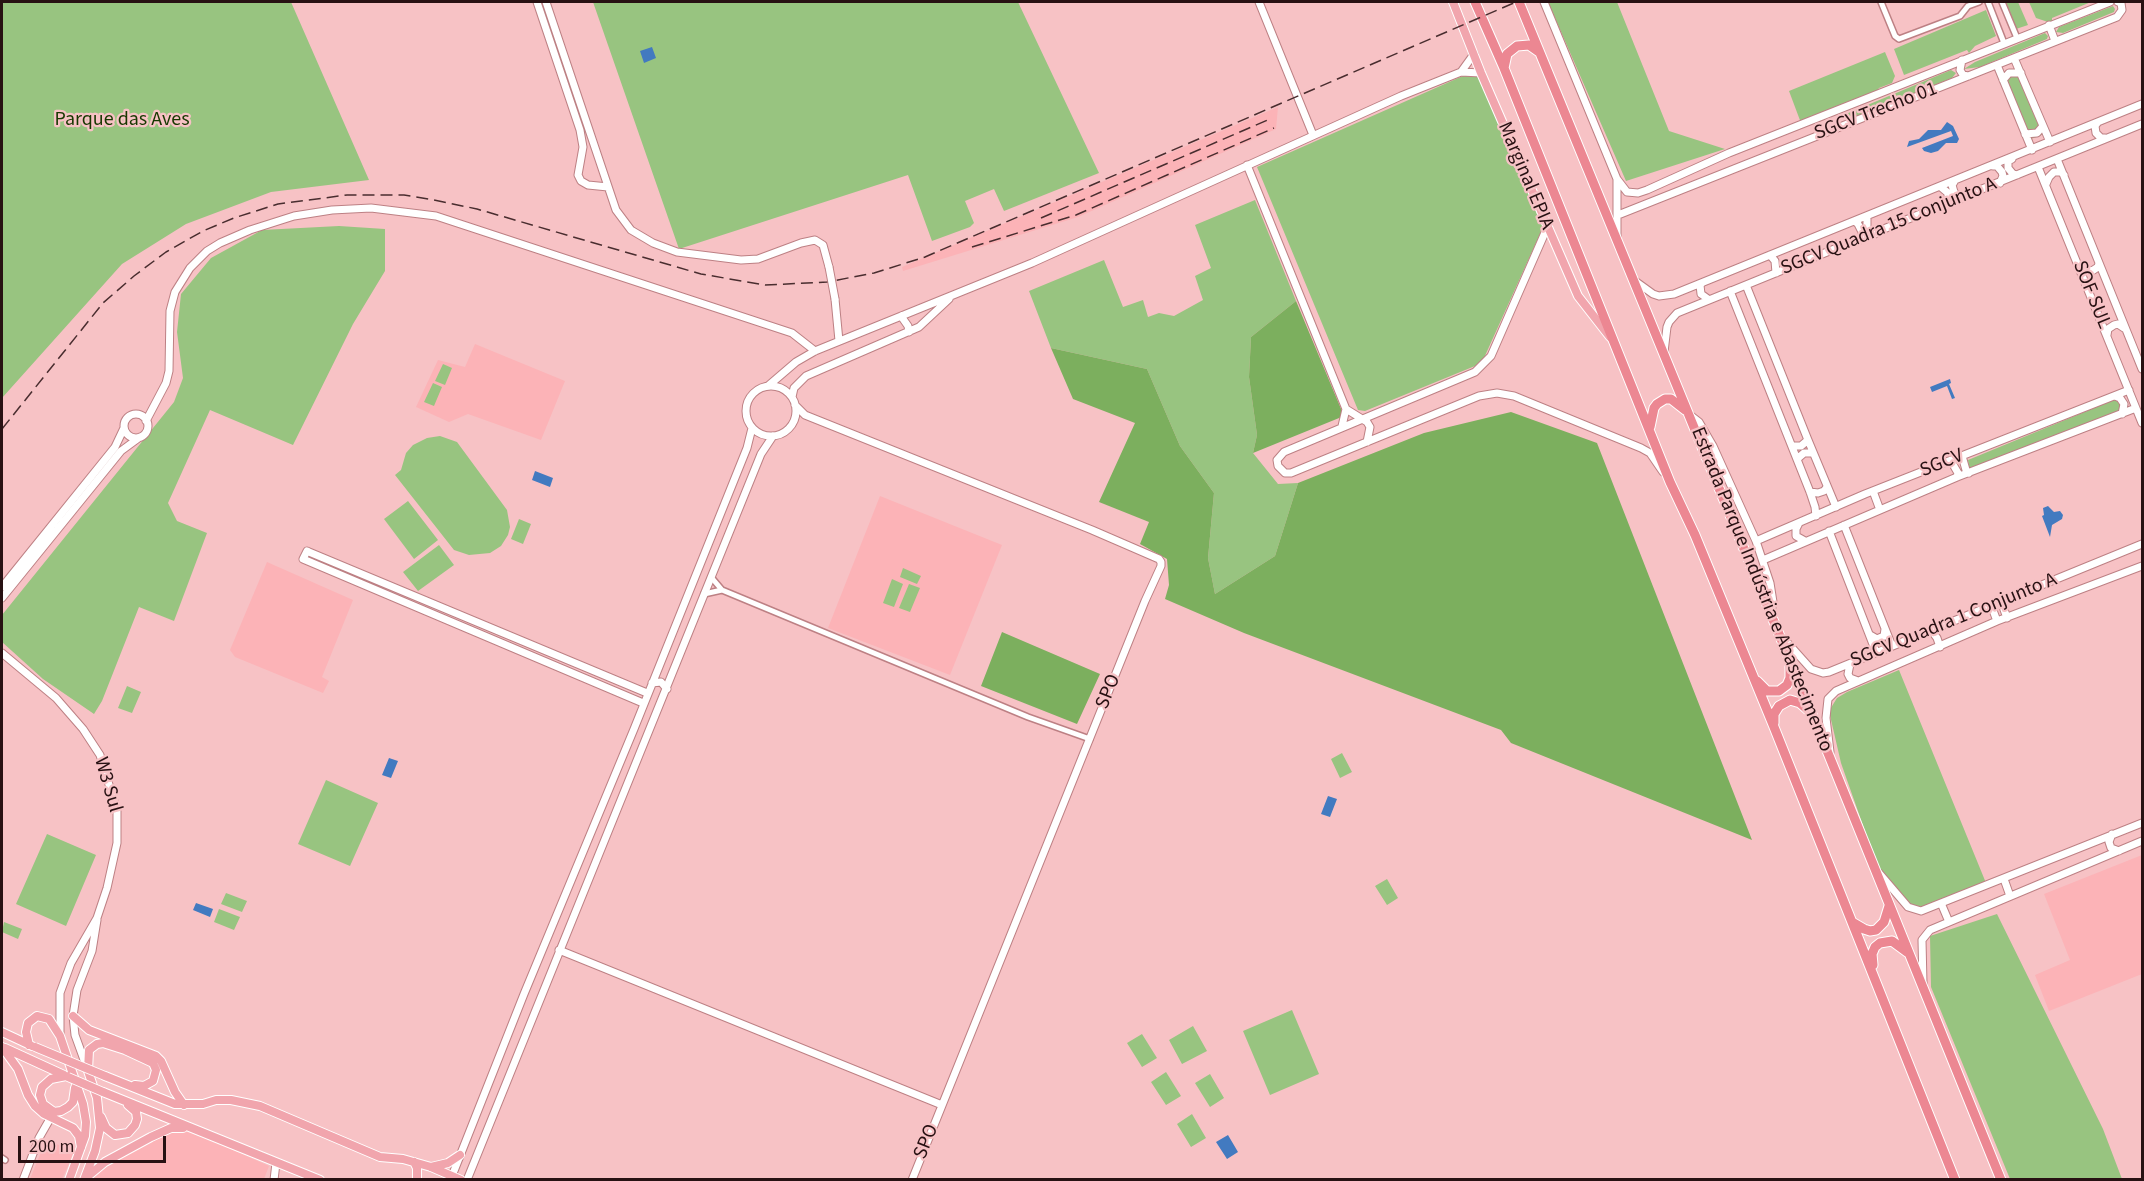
<!DOCTYPE html>
<html>
<head>
<meta charset="utf-8">
<style>
	body { margin:0 }
	#map { position:relative; width:2144px; height:1181px; overflow:hidden; background:#f7c2c5; font-family:"Source Sans 3",sans-serif }
	canvas { display:block }
	.frame { position:absolute; inset:0; border:3px solid #281113; pointer-events:none }
	.scale { position:absolute; left:18px; top:1136px; width:148px; height:27px; box-sizing:border-box; border:3px solid #281113; border-top:0; padding-left:8px; font-size:18px; line-height:21px; white-space:nowrap; color:#281113; -webkit-text-stroke:4px #f7c2c5; paint-order:stroke }
</style>
</head>
<body>
<div id="map">
<canvas width="2144" height="1181"></canvas>
<div class="frame"></div>
<div class="scale">200 m</div>
</div>
<script>
const ctx = document.querySelector('canvas').getContext('2d');
ctx.lineJoin = 'round';
function fill(path, color) {
  ctx.fillStyle = color;
  ctx.fill(path, 'evenodd');
}
function shape(rows) {
  const path = new Path2D();
  for (const r of rows) {
    if (r.length === 3) {
      path.moveTo(r[0] + r[2], r[1]);
      path.arc(r[0], r[1], r[2], 0, 2 * Math.PI);
      continue;
    }
    path.moveTo(r[0], r[1]);
    for (let i = 2; i < r.length; i += 2) path.lineTo(r[i], r[i + 1]);
  }
  return path;
}
function trace(path, color, width, dash) {
  ctx.strokeStyle = color;
  ctx.lineWidth = width;
  ctx.lineCap = dash ? 'butt' : 'round';
  ctx.setLineDash(dash || []);
  ctx.stroke(path);
}
function label(font, color, halo, rows, align = 'center') {
  ctx.font = font + ' "Source Sans 3",sans-serif';
  ctx.lineWidth = 4.5;
  ctx.setLineDash([]);
  ctx.textBaseline = 'middle';
  ctx.strokeStyle = halo;
  ctx.fillStyle = color;
  for (const [text, x, y, turn = 0] of rows) {
    ctx.save();
    ctx.translate(x, y);
    ctx.rotate((+turn || 0) * Math.PI / 180);
    ctx.textAlign = isNaN(turn) ? turn : align;
    if (halo) ctx.strokeText(text, 0, 0);
    ctx.fillText(text, 0, 0);
    ctx.restore();
  }
}
fill(shape([
	[1278,107,1276,129,1078,217,903,271,902,267],
	[475,344,565,381,541,440,468,414,449,422,416,407,438,360,465,367],
	[880,496,1002,545,950,675,828,628],
	[267,562,353,600,322,677,329,681,323,693,235,657,230,650],
	[2142,855,2142,974,2049,1011,2035,975,2070,960,2044,894],
	[182,1129,193,1132,269,1166,264,1179,91,1180,103,1167,115,1160,172,1131],
	[46,1140,74,1151,68,1166,62,1179,30,1179]
]), '#fcb3b7');
fill(shape([
	[2,2,291,2,369,180,271,192,186,224,122,264,2,398],
	[593,2,1018,2,1099,173,1004,211,994,189,965,201,974,223,970,227,932,241,908,175,679,249],
	[1548,2,1617,2,1669,131,1725,149,1626,181],
	[2006,2,2018,2,2028,25,2016,29],
	[2029,2,2091,2,2052,18,2052,21,2048,22,2036,18],
	[2113,6,2115,9,2114,12,2063,33,2056,32,2059,27],
	[1986,10,1996,36,1975,46,1969,53,1967,50,1904,75,1894,49],
	[2045,33,2048,36,2047,39,1980,67,1964,69,1975,62],
	[1885,52,1895,76,1892,83,1879,88,1876,93,1801,123,1789,91],
	[2017,69,2044,134,2031,139,2004,74],
	[1951,70,1956,73,1952,78,1849,120,1846,119,1846,114],
	[1473,74,1480,79,1542,226,1540,234,1484,358,1475,366,1365,411,1358,410,1257,167,1465,75],
	[1255,200,1296,301,1251,337,1249,377,1257,435,1253,453,1278,484,1298,483,1275,556,1215,594,1208,558,1214,493,1180,446,1147,369,1051,348,1029,291,1104,260,1123,307,1143,300,1148,317,1159,313,1174,316,1203,300,1195,276,1211,268,1195,225],
	[339,226,385,229,385,271,353,324,293,445,210,410,168,503,177,521,207,533,174,621,139,607,102,701,94,714,43,679,2,642,2,615,174,402,183,378,177,332,181,294,211,258,262,230],
	[443,364,452,368,445,385,435,381],
	[433,383,442,387,434,406,424,402],
	[2116,399,2121,402,2120,410,1969,469,1968,460],
	[440,436,457,442,507,510,510,527,508,535,501,546,490,553,469,555,454,550,395,475,401,470,406,453,413,445,427,438],
	[408,501,438,540,414,559,384,519],
	[519,519,531,524,523,544,511,539],
	[439,545,454,565,418,591,403,572],
	[903,568,921,576,917,584,900,577],
	[892,579,903,584,894,607,883,603],
	[909,584,920,588,910,612,899,608],
	[1899,670,1986,883,1924,908,1908,903,1878,868,1841,763,1829,711,1837,698,1847,692],
	[127,686,141,692,132,713,118,708],
	[1342,753,1352,772,1340,778,1331,759],
	[326,780,378,803,350,866,298,844],
	[47,834,96,855,66,926,16,904],
	[1387,879,1398,898,1387,905,1375,886],
	[226,893,247,901,242,912,221,904],
	[219,909,240,917,234,930,214,922],
	[1997,914,2103,1129,2122,1179,2010,1179,1931,987,1930,936],
	[4,922,22,929,18,939,2,932],
	[1292,1010,1319,1074,1270,1095,1243,1031],
	[1193,1026,1207,1051,1182,1064,1169,1040],
	[1142,1034,1157,1058,1142,1067,1127,1043],
	[1166,1072,1181,1096,1166,1105,1151,1082],
	[1210,1074,1224,1098,1210,1107,1195,1083],
	[1192,1114,1206,1138,1191,1147,1177,1124]
]), '#98c480');
fill(shape([
	[1296,301,1344,416,1253,453,1257,435,1249,377,1251,337],
	[1051,348,1147,369,1180,446,1214,493,1208,558,1215,594,1275,556,1298,483,1424,433,1511,412,1597,443,1752,840,1511,743,1501,730,1244,633,1165,599,1169,585,1167,559,1140,544,1149,522,1099,502,1135,423,1073,399],
	[1002,632,1100,674,1077,724,981,686]
]), '#7caf5e');
fill(shape([
	[652,47,656,58,644,63,640,51],
	[1947,122,1953,126,1959,139,1957,143,1946,143,1938,151,1931,153,1924,151,1922,148,1953,136,1951,131,1907,147,1909,141,1919,139,1928,130,1941,130],
	[1950,379,1951,383,1949,384,1955,398,1952,399,1947,386,1932,392,1930,387],
	[535,471,553,478,550,487,532,480],
	[2048,506,2054,512,2060,511,2063,515,2062,519,2052,525,2050,537,2042,516,2044,515,2043,508],
	[389,758,398,761,391,778,382,775],
	[1328,796,1337,799,1330,817,1321,814],
	[196,903,213,909,210,917,193,910],
	[1228,1135,1238,1152,1227,1159,1216,1142]
]), '#427ac0');
const minor = shape([
	[1881,2,1895,36,1899,39,1960,16,1968,6,1979,2],
	[1988,2,2004,43],
	[2002,2,2017,38],
	[711,577,722,590,1028,717,1090,739],
	[704,594,722,590],
	[2,1158,5,1160]
]);
const tertiary = shape([
	[537,2,580,130,583,147,578,175,581,181,588,185,608,187],
	[546,2,616,210,631,230,653,243,677,252,741,260,758,259,801,243,815,240,823,245,829,267],
	[1259,2,1313,135],
	[1544,2,1617,179,1617,239],
	[2049,25,2055,41],
	[2014,58,2050,142],
	[1962,60,1960,70,1963,75,1968,76],
	[1997,65,2032,150],
	[1461,72,1474,54],
	[2003,80,2009,73,2021,73],
	[2098,122,2095,126,2096,133,2101,138,2105,138],
	[2025,134,2037,133,2043,126],
	[2012,159,2008,161,2008,168,2013,174,2017,175],
	[2057,159,2142,369],
	[1247,165,1346,409,1342,426],
	[1993,166,1997,166,2002,172,2003,176,2000,183],
	[2038,167,2142,423],
	[1617,179,1627,192,1638,193,1647,190,1729,153,2110,2],
	[1954,182,1952,185,1954,192,1961,199],
	[2046,184,2049,177,2054,172,2061,172,2064,175],
	[1941,187,1948,193,1948,204],
	[1618,215,2117,17,2122,10,2121,3,2118,2],
	[1867,216,1867,228,1875,234],
	[1855,221,1858,224,1862,232,1860,240],
	[1547,228,1491,356,1475,372,1284,452,1277,460,1278,466,1285,473,1291,473,1479,396,1497,393,1514,396,1641,448,1650,453,1663,472],
	[1770,255,1775,261,1776,273],
	[2080,268,2092,271,2098,267,2099,263],
	[1635,281,1653,294,1659,296,1674,294,2142,104],
	[1702,283,1700,285,1701,294,1708,299],
	[1746,285,1808,440,1836,507],
	[1730,291,1810,492,1815,507,1816,516],
	[835,299,839,341],
	[901,316,908,326,909,332],
	[2107,335,2108,329,2114,325,2118,324,2124,328],
	[1664,352,1667,327,1669,322,1677,313,2142,124],
	[768,386,796,362,815,351,1032,263,1401,96,1461,72,1481,73],
	[771,411,25],
	[2115,396,2120,398,2124,404,2122,414],
	[792,397,794,388,806,376,919,327,949,299],
	[795,405,805,415,1092,530,1159,559,1161,562,1161,566,1145,601,912,1180],
	[1346,409,1367,422,1370,427,1367,442],
	[136,426,12],
	[1690,415,1699,422,1713,446,1756,541,1770,583,1773,602,1771,612],
	[146,421,166,383,169,371,170,311,175,292,190,268,207,251,220,243,250,230,294,216,332,210,371,208,436,216,792,333,815,351],
	[1792,446,1801,446,1808,440],
	[1962,456,1966,470,1969,473],
	[1797,459,1804,453,1813,453],
	[1951,461,1958,473,1957,477],
	[1873,491,1880,510],
	[1810,492,1818,493,1824,491,1827,487],
	[1799,523,1796,529,1796,536,1805,541],
	[1844,525,1892,646],
	[1829,531,1876,652],
	[1756,541,1865,494,2129,390],
	[1763,560,1957,477,2136,408],
	[2,587,115,447,124,428],
	[2,598,121,451,140,437],
	[2001,601,2007,618],
	[1991,605,1997,621],
	[1931,630,1937,638,1940,647],
	[1870,635,1877,639,1884,636,1885,629],
	[1785,640,1811,669,1823,673,1829,672,2142,544],
	[2,653,56,698,83,729,100,755,117,811,117,843,107,888,97,918,71,963,60,993,60,1036],
	[1850,664,1848,674,1850,678,1858,681],
	[652,683,661,682,667,689],
	[643,703,303,559,307,551,309,552,647,693],
	[1830,752,1826,718,1828,699,1836,691,1997,621,2142,566],
	[2112,834,2109,842,2111,848,2119,851],
	[1879,873,1908,907,1921,911,2142,823],
	[2004,879,2010,896],
	[1941,903,1949,922],
	[559,950,942,1105],
	[1923,984,1922,940,1930,930,2142,841],
	[87,1068,75,1035,73,1016,77,990,92,951,97,920],
	[452,1176,524,994,634,729,747,448,752,428],
	[23,1180,39,1138,51,1117],
	[274,1180,276,1163],
	[467,1180,761,454,773,436]
]);
const primary = shape([
	[1453,2,1481,73,1578,296,1610,337],
	[73,1016,89,1030,156,1056,161,1061,175,1092,184,1105],
	[2,1032,32,1046],
	[29,1045,26,1032,28,1023,37,1016,49,1019,60,1036,83,1104,86,1122,85,1136,69,1180],
	[2,1047,18,1069,28,1095,35,1106,44,1114,73,1128,79,1136,81,1147],
	[5,1048,64,1075],
	[66,1076,51,1079,42,1087,40,1095,43,1104,54,1112,61,1111,68,1107,73,1102,75,1088],
	[105,1076,175,1104,203,1104,216,1100,231,1100,260,1106,380,1157,403,1159,431,1167,461,1180],
	[103,1092,320,1180],
	[101,1117,106,1128,115,1135,128,1133,135,1125,137,1119,136,1112,128,1105],
	[414,1162,417,1168,417,1180],
	[431,1167,448,1163,460,1155],
	[87,1177,105,1162,151,1137,171,1128,183,1128],
	[84,1180,95,1151,100,1128,97,1098,88,1071,89,1050,97,1044,103,1043,125,1050,153,1063,156,1070,153,1081,144,1086,135,1085]
]);
const trunk = shape([
	[1475,2,1504,68,1670,482,1695,535,1774,727,1955,1180],
	[1519,2,1830,758,2001,1180],
	[1504,68,1507,54,1517,46,1529,45,1539,52],
	[1650,427,1654,408,1657,404,1665,399,1671,399,1685,410],
	[1757,681,1767,691,1779,691,1787,685,1790,678,1790,666],
	[1774,723,1774,714,1779,706,1790,700,1800,703,1808,710],
	[1852,922,1864,929,1870,931,1876,930,1884,922,1889,906],
	[1873,965,1872,954,1875,947,1880,943,1892,941,1907,952]
]);
trace(minor, '#bd8084', 8);
trace(tertiary, '#bd8084', 9);
trace(primary, '#fff', 10);
trace(trunk, '#fff', 11);
trace(minor, '#fff', 5);
trace(tertiary, '#fff', 7);
trace(primary, '#f1a5ad', 8);
trace(trunk, '#ec8792', 9);
trace(shape([
	[1041,218,1270,119],
	[972,247,1076,215,1274,128],
	[2,429,103,303,134,276,166,252,203,231,234,218,278,204,347,195,404,195,434,200,477,209,701,274,765,285,827,282,874,273,925,257,1516,2]
]), '#492d2f', 1.5, [12, 6]);
const tertiaryBridge = shape([
	[829,267,835,299]
]);
const primaryBridge = shape([
	[35,1047,105,1076],
	[68,1077,103,1092]
]);
trace(tertiaryBridge, '#bd8084', 9, []);
trace(primaryBridge, '#fff', 10, []);
trace(tertiaryBridge, '#fff', 7);
trace(primaryBridge, '#f1a5ad', 8);
label('20px', '#281113', '#f7c2c5', [
	["SGCV Trecho 01",1876,112,-21],
	["Marginal EPIA",1525,176,67],
	["SGCV Quadra 15 Conjunto A",1889,227,-22],
	["SOF SUL",2091,295,68],
	["SGCV",1942,464,-22],
	["Estrada Parque Indústria e Abastecimento",1761,590,68],
	["SGCV Quadra 1 Conjunto A",1954,621,-22],
	["SPO",1109,692,-68],
	["W3 Sul",107,785,74],
	["SPO",927,1142,-68]
]);
label('20px', '#173800', '#f7c2c5', [
	["Parque das Aves",122,121]
]);
</script>
</body>
</html>
